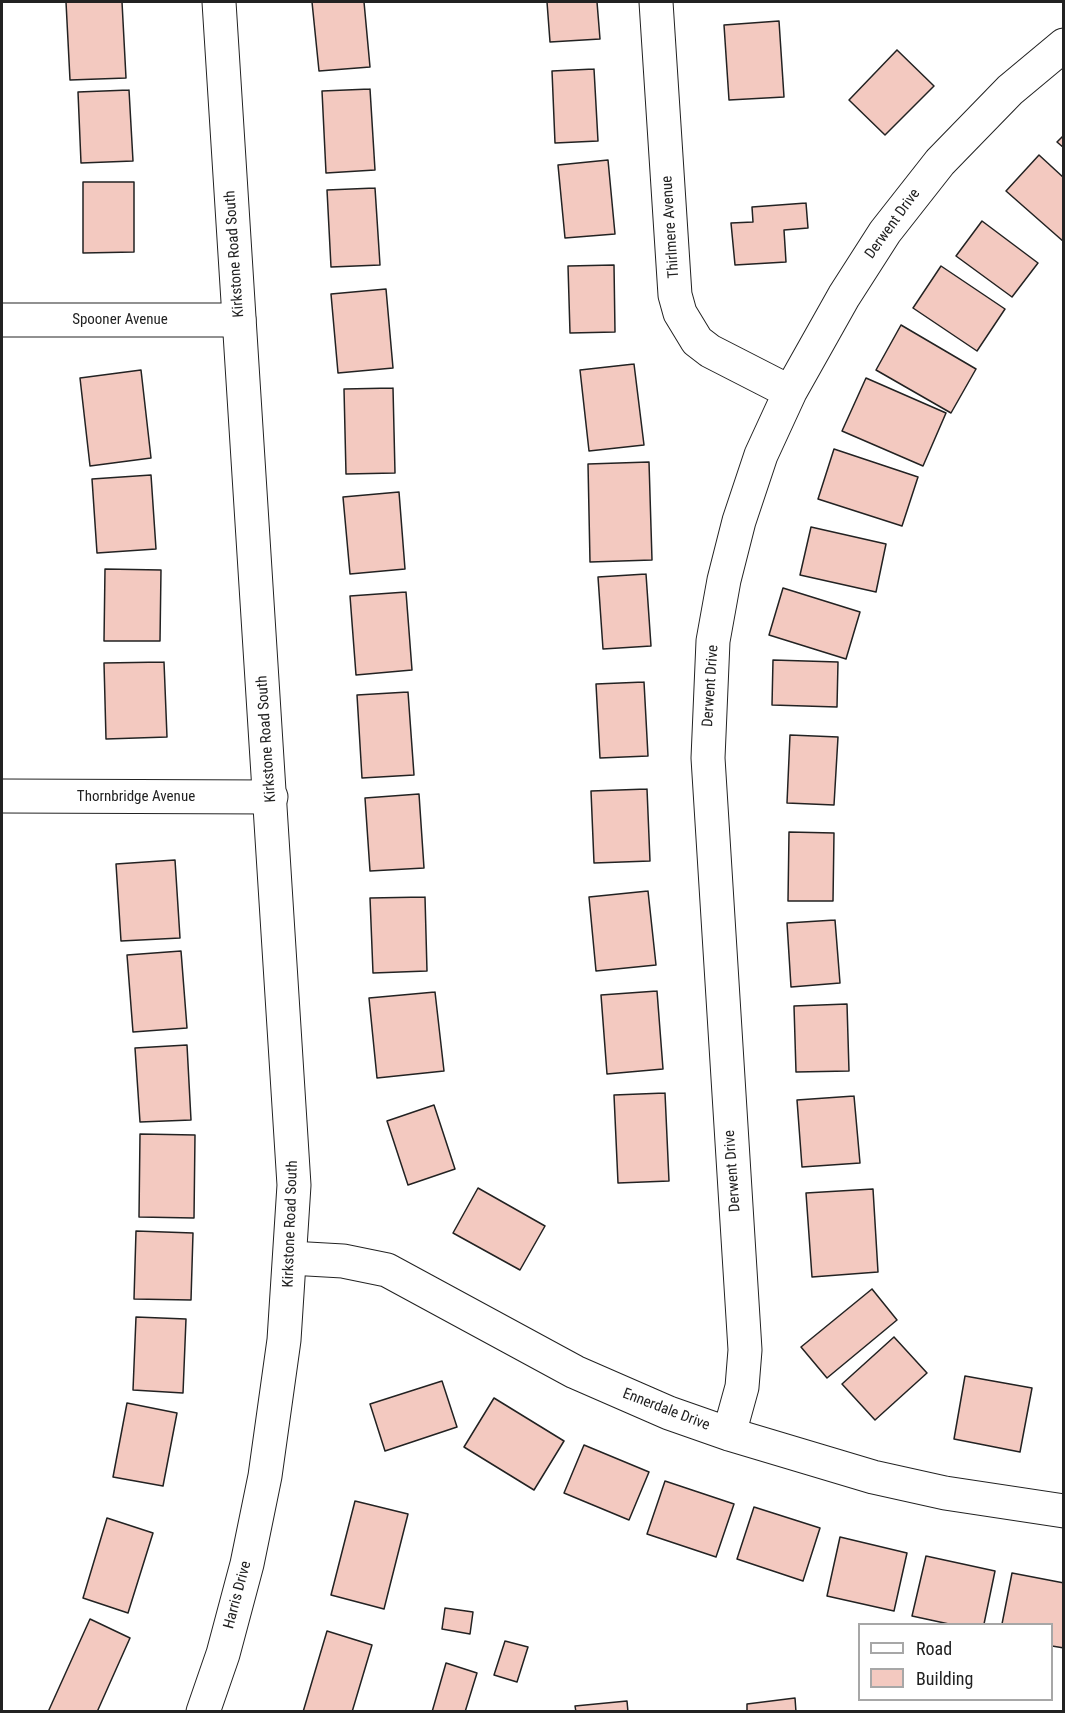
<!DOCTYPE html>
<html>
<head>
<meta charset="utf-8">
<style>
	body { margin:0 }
	#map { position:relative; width:1065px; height:1713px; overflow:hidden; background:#fff; font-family:"Roboto Condensed",sans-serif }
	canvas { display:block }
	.frame { position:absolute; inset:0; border:3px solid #222; pointer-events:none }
	.legend { position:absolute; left:858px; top:1623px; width:195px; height:78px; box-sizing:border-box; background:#fff; border:2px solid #a7a7a7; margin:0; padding:8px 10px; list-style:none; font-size:18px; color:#222 }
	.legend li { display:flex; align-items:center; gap:12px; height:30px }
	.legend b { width:30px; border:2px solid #a7a7a7 }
</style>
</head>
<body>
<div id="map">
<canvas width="1065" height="1713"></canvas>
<div class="frame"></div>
<ul class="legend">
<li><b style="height:8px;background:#fff"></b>Road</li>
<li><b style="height:16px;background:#f3c9c0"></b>Building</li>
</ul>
</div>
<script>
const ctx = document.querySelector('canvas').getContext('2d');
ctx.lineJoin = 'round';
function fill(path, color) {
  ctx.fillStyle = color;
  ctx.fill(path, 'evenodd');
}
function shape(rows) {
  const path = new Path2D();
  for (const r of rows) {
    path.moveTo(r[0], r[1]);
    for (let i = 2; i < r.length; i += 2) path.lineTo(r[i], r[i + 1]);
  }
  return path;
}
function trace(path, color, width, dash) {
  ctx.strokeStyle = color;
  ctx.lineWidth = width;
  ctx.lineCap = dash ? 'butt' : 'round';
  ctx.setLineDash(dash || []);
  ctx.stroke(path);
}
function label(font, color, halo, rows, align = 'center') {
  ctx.font = font + ' "Roboto Condensed",sans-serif';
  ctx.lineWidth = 4.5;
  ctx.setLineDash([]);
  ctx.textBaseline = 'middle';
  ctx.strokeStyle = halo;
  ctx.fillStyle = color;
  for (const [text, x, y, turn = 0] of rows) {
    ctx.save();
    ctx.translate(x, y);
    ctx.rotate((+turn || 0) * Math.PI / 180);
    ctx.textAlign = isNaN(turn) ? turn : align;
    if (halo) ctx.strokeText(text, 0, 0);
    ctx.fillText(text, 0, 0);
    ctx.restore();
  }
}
const building = shape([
	[66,2,122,2,126,78,70,80,66,2],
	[312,2,364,2,370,67,319,71,312,2],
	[547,2,597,2,600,39,550,42,547,2],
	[779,21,784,97,729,100,724,25,779,21],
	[897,50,934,86,885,135,849,100,897,50],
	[594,69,598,141,555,143,552,71,594,69],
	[370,89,375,170,326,173,322,91,370,89],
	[129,90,133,161,81,163,78,92,129,90],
	[1064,135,1064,148,1057,142,1064,135],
	[1039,155,1064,178,1064,242,1006,191,1039,155],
	[608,160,615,234,565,238,558,165,608,160],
	[83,182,134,182,134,252,83,253,83,182],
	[375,188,380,265,331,267,327,190,375,188],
	[806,203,808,228,784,230,786,262,735,265,731,223,753,222,752,207,806,203],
	[982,221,1038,263,1012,297,956,256,982,221],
	[614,265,615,332,570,333,568,266,614,265],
	[941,266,1005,309,977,351,913,308,941,266],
	[386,289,393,368,338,373,331,294,386,289],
	[901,325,976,369,951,413,876,370,901,325],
	[634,364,644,445,589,451,580,370,634,364],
	[141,370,151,458,90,466,80,378,141,370],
	[866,378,946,413,923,466,842,431,866,378],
	[393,388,395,473,346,474,344,389,393,388],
	[834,449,918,477,902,526,818,499,834,449],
	[649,462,652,560,590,562,588,464,649,462],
	[151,475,156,549,97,553,92,479,151,475],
	[399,492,405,569,350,574,343,497,399,492],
	[811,527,886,544,876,592,800,575,811,527],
	[105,569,161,570,160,641,104,641,105,569],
	[646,574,651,646,603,649,598,577,646,574],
	[783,588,860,612,846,659,769,635,783,588],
	[406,592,412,670,356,675,350,596,406,592],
	[773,660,838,662,837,707,772,705,773,660],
	[164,662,167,737,106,739,104,663,164,662],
	[644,682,648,756,600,758,596,684,644,682],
	[408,692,414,775,362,778,357,695,408,692],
	[790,735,838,737,834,805,787,803,790,735],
	[647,789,650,861,594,863,591,791,647,789],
	[419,794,424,868,370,871,365,798,419,794],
	[789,832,834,833,833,901,788,901,789,832],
	[175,860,180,938,121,941,116,864,175,860],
	[648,891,656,965,596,971,589,897,648,891],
	[425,897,427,971,373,973,370,898,425,897],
	[835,920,840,983,791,987,787,923,835,920],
	[181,951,187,1028,133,1032,127,955,181,951],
	[657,991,663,1069,607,1074,601,995,657,991],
	[435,992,444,1071,377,1078,369,998,435,992],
	[847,1004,849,1071,796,1072,794,1006,847,1004],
	[187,1045,191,1120,140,1122,135,1048,187,1045],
	[665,1093,669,1181,618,1183,614,1095,665,1093],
	[854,1096,860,1163,802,1167,797,1100,854,1096],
	[434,1105,455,1169,408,1185,387,1121,434,1105],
	[140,1134,195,1135,194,1218,139,1217,140,1134],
	[478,1188,545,1226,520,1270,453,1233,478,1188],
	[873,1189,878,1272,812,1277,806,1193,873,1189],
	[136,1231,193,1233,191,1300,134,1299,136,1231],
	[872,1289,897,1320,827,1378,801,1347,872,1289],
	[136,1317,186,1319,183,1393,133,1390,136,1317],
	[894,1337,927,1373,875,1420,842,1384,894,1337],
	[965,1376,1032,1388,1020,1452,954,1439,965,1376],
	[442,1381,457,1427,385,1451,370,1404,442,1381],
	[494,1398,564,1441,534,1490,464,1447,494,1398],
	[127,1403,177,1413,163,1486,113,1477,127,1403],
	[584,1445,649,1472,629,1520,564,1493,584,1445],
	[665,1481,734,1504,716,1557,647,1534,665,1481],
	[355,1501,408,1514,384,1609,331,1595,355,1501],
	[754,1507,820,1528,803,1581,737,1559,754,1507],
	[107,1518,153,1533,128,1613,83,1598,107,1518],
	[840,1537,907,1553,894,1611,827,1596,840,1537],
	[926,1556,995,1571,984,1624,949,1624,912,1616,926,1556],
	[1012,1573,1064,1583,1064,1648,1052,1646,1052,1624,1002,1624,1012,1573],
	[445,1608,473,1612,470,1634,442,1629,445,1608],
	[90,1619,130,1638,97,1712,48,1712,90,1619],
	[327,1631,372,1645,352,1712,303,1712,327,1631],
	[505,1641,528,1647,517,1682,494,1675,505,1641],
	[446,1663,477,1673,465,1712,432,1712,446,1663],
	[795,1698,796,1712,747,1712,747,1704,795,1698],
	[627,1701,628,1712,576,1712,575,1706,627,1701]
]);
fill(building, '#f3c9c0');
trace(building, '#222', 1.5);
const street = shape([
	[656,2,675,295,680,313,697,341,710,351,790,392],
	[2,320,239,320],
	[2,796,271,797],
	[290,1258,343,1261,387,1270,575,1372,669,1413,729,1434,873,1477,945,1493,1064,1511],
	[729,1434,742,1387,745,1350,708,758,713,641,724,580,739,521,761,455,790,392,844,296,885,232,940,162,1010,90,1064,45]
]);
const secondary = shape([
	[203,1712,223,1654,247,1564,265,1476,284,1340,294,1185,219,2]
]);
trace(street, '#222', 35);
trace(secondary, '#222', 35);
trace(street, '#fff', 33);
trace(secondary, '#fff', 33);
label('15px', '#222', '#fff', [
	["Derwent Drive",893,224,-54],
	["Thirlmere Avenue",671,227,-94],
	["Kirkstone Road South",235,254,-94],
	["Spooner Avenue",120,320],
	["Derwent Drive",711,686,-86],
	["Kirkstone Road South",267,739,-94],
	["Thornbridge Avenue",136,797],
	["Derwent Drive",733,1171,-94],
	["Kirkstone Road South",291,1224,-88],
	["Ennerdale Drive",666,1410,21],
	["Harris Drive",238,1595,-75]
]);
</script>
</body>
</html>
